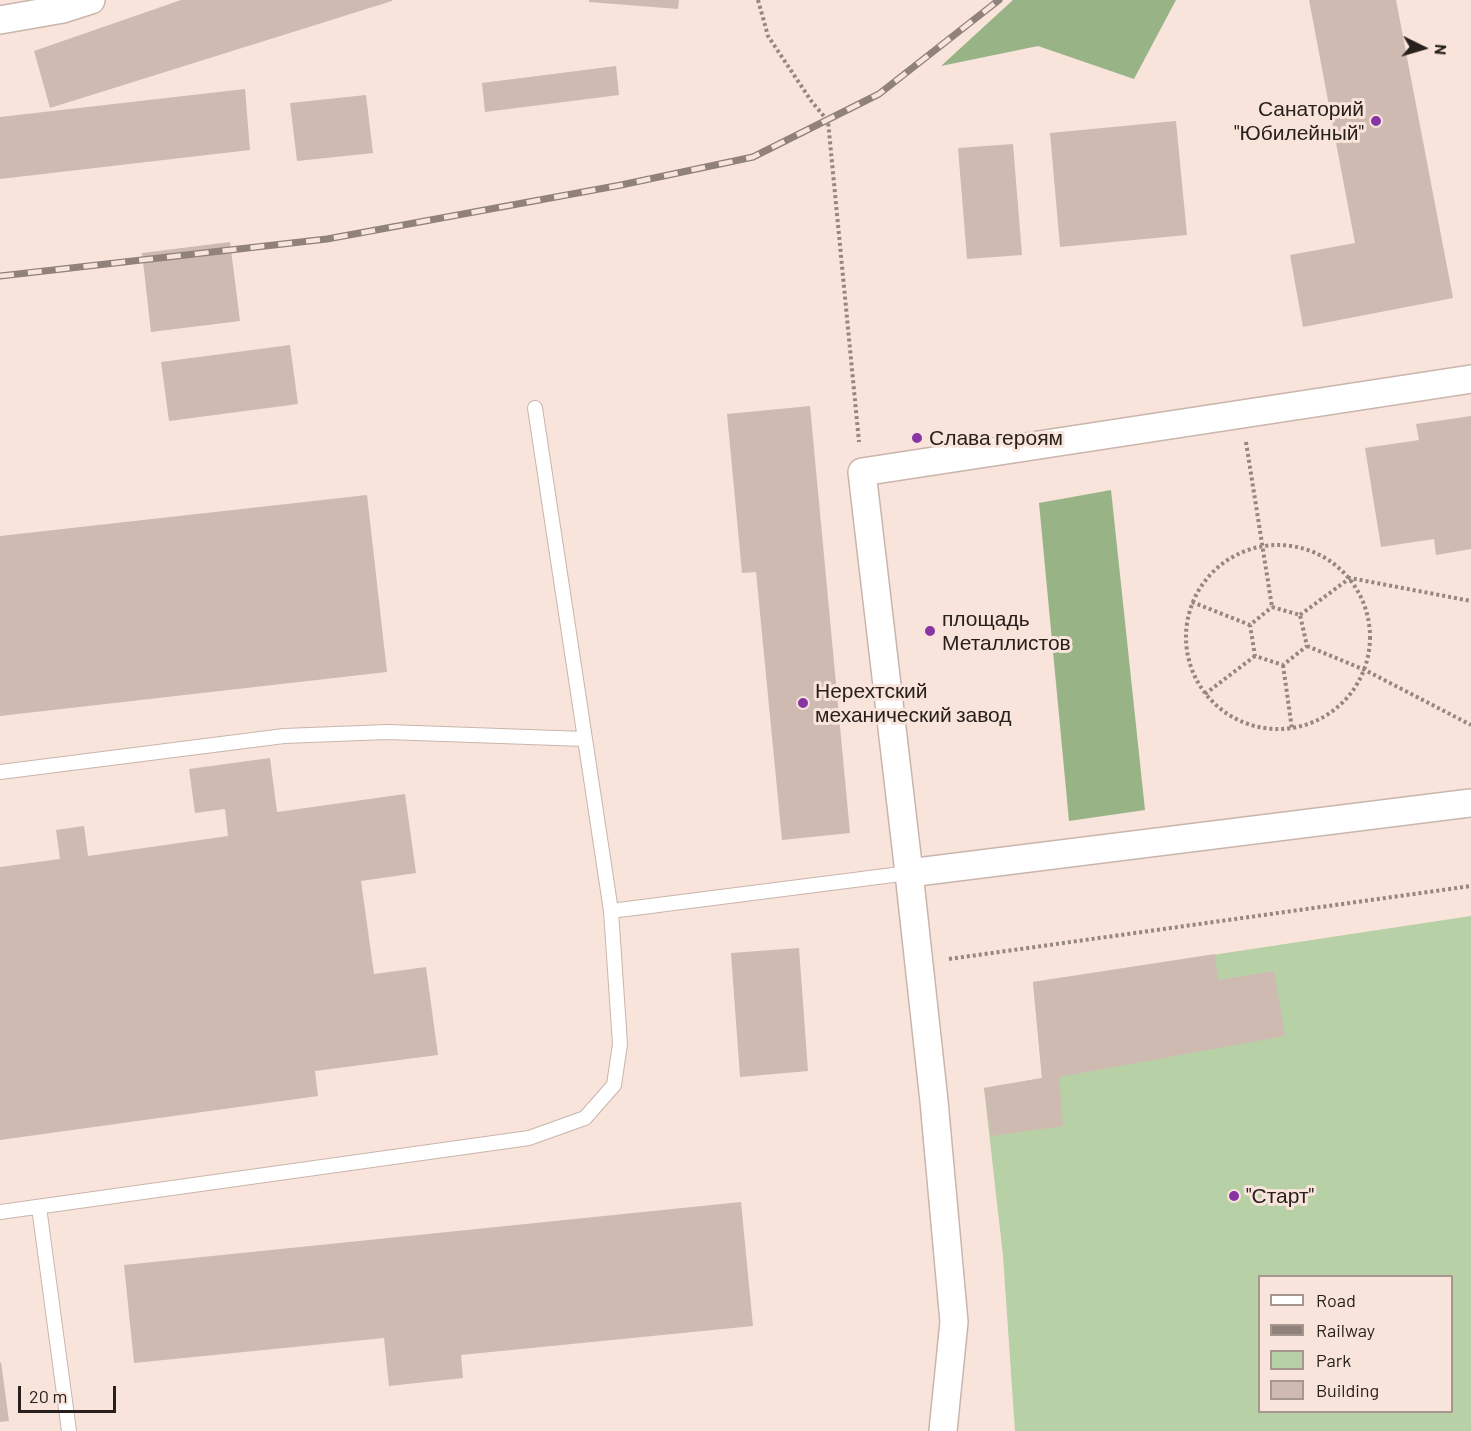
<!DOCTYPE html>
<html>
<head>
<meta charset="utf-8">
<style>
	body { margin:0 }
	#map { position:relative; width:1471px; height:1431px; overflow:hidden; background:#f9e4db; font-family:Barlow,sans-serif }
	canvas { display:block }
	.legend { position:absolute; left:1258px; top:1275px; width:195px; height:138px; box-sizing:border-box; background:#f9e4db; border:2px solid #a5968f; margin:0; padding:8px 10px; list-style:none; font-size:18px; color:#28201d }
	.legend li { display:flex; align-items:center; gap:12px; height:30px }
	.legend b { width:30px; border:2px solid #a5968f }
	.north { position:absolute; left:1393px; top:18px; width:60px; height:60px; -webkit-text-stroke:4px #f9e4db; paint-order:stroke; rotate:95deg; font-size:16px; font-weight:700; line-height:24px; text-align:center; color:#28201d }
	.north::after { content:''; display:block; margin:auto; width:21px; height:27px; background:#28201d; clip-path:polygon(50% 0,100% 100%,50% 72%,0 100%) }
	.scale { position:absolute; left:18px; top:1386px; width:98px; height:27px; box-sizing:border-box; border:3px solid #28201d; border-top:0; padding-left:8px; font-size:18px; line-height:21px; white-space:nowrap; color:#28201d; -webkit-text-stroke:4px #f9e4db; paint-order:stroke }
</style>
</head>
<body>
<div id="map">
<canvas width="1471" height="1431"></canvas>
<ul class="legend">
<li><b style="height:8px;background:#fff"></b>Road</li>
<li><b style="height:8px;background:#90817b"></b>Railway</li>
<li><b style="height:16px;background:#b7d0a5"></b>Park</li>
<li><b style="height:16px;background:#cebab1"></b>Building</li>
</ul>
<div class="north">N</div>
<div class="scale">20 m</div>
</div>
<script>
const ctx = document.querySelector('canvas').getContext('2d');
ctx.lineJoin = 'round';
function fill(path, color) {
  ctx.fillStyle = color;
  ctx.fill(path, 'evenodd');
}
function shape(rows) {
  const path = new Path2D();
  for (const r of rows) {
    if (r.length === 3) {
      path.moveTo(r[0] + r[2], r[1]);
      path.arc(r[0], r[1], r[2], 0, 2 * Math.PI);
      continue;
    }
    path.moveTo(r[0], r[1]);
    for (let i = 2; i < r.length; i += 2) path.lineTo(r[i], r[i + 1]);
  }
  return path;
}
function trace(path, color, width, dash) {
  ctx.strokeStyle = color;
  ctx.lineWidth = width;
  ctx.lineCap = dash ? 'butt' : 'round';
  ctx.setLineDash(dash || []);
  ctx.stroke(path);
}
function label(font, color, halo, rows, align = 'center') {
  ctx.font = font + ' Barlow,sans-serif';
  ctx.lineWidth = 6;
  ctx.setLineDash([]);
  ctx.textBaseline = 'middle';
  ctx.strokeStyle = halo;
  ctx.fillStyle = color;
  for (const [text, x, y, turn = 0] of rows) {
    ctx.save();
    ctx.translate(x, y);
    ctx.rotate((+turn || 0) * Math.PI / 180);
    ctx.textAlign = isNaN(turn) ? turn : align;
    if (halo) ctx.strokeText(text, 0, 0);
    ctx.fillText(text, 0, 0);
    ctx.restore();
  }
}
fill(shape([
	[1471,916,1471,1431,1015,1431,1003,1256,984,1088,1042,1078,1033,982],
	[1260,1276,1452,1276,1452,1412,1260,1412]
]), '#b7d0a5');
fill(shape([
	[1013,0,1176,0,1134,79,1038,46,941,66],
	[1111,490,1145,810,1069,821,1039,503]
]), '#98b385');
fill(shape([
	[181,0,392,0,392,1,50,108,34,51],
	[589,0,679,0,678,9,589,2],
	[1309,0,1396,0,1453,298,1303,327,1290,255,1355,243],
	[616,66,619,95,485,112,482,83],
	[245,89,250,150,0,179,0,117],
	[366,95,373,153,297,161,290,103],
	[1176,121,1187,235,1060,247,1050,133],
	[1013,144,1022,255,967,259,958,148],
	[230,242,240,321,151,332,142,253],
	[290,345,298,404,169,421,161,362],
	[810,406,850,833,782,840,756,572,742,573,727,414],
	[1471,416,1471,549,1436,555,1434,539,1381,547,1365,448,1419,440,1416,424],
	[367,495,387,672,0,716,0,536],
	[270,758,277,812,405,794,416,873,361,881,374,974,426,967,438,1055,315,1071,318,1096,0,1140,0,867,60,859,56,830,84,826,88,856,228,836,225,809,195,813,189,769],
	[799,948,808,1071,740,1077,731,953],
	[1215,954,1218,980,1274,971,1285,1036,1059,1077,1063,1126,991,1136,984,1088,1042,1078,1033,982],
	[741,1202,753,1326,461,1355,463,1378,389,1386,384,1338,134,1363,124,1265],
	[1,1362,9,1421,0,1422,0,1363]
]), '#cebab1');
const lane = shape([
	[0,772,284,736,387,732,585,739],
	[611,911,909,873],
	[39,1207,69,1431],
	[0,1212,529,1138,585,1118,614,1085,620,1044,611,911,535,408]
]);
const street = shape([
	[0,20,63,9,91,0],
	[909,873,862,472,1471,379],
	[943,1431,954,1322,934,1101,909,873,1471,803]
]);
trace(lane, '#c9b5ac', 16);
trace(street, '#c9b5ac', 30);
trace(shape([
	[758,0,768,36,812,102,828,121,859,442],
	[1246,442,1272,607],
	[1278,637,92],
	[1192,602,1250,625],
	[1272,607,1300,615,1307,646,1283,665,1255,656,1250,625,1272,607],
	[1300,615,1350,578,1471,601],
	[1307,646,1365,670,1471,725],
	[1283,665,1292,729],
	[1205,694,1255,656],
	[949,959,1471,886]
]), '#958680', 4, [3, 3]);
trace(lane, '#fff', 14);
trace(street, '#fff', 27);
const rail = shape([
	[0,276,327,239,621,185,753,157,879,94,999,0]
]);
trace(rail, '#90817b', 7);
trace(rail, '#f9e4db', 4.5, [14]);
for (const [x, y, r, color] of [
	[1376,121,6,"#8834a3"],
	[917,438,6,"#8834a3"],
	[930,631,6,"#8834a3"],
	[803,703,6,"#8834a3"],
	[1234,1196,6,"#8834a3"]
]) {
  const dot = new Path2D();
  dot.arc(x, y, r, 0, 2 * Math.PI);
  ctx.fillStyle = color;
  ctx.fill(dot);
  trace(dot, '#f9e4db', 2);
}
label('21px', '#28201d', '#f9e4db', [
	["Санаторий",1364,109,"right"],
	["\"Юбилейный\"",1364,133,"right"],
	["Слава героям",929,438],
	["площадь",942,619],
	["Металлистов",942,643],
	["Нерехтский",815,691],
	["механический завод",815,715],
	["\"Старт\"",1246,1196]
], 'left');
</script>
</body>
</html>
